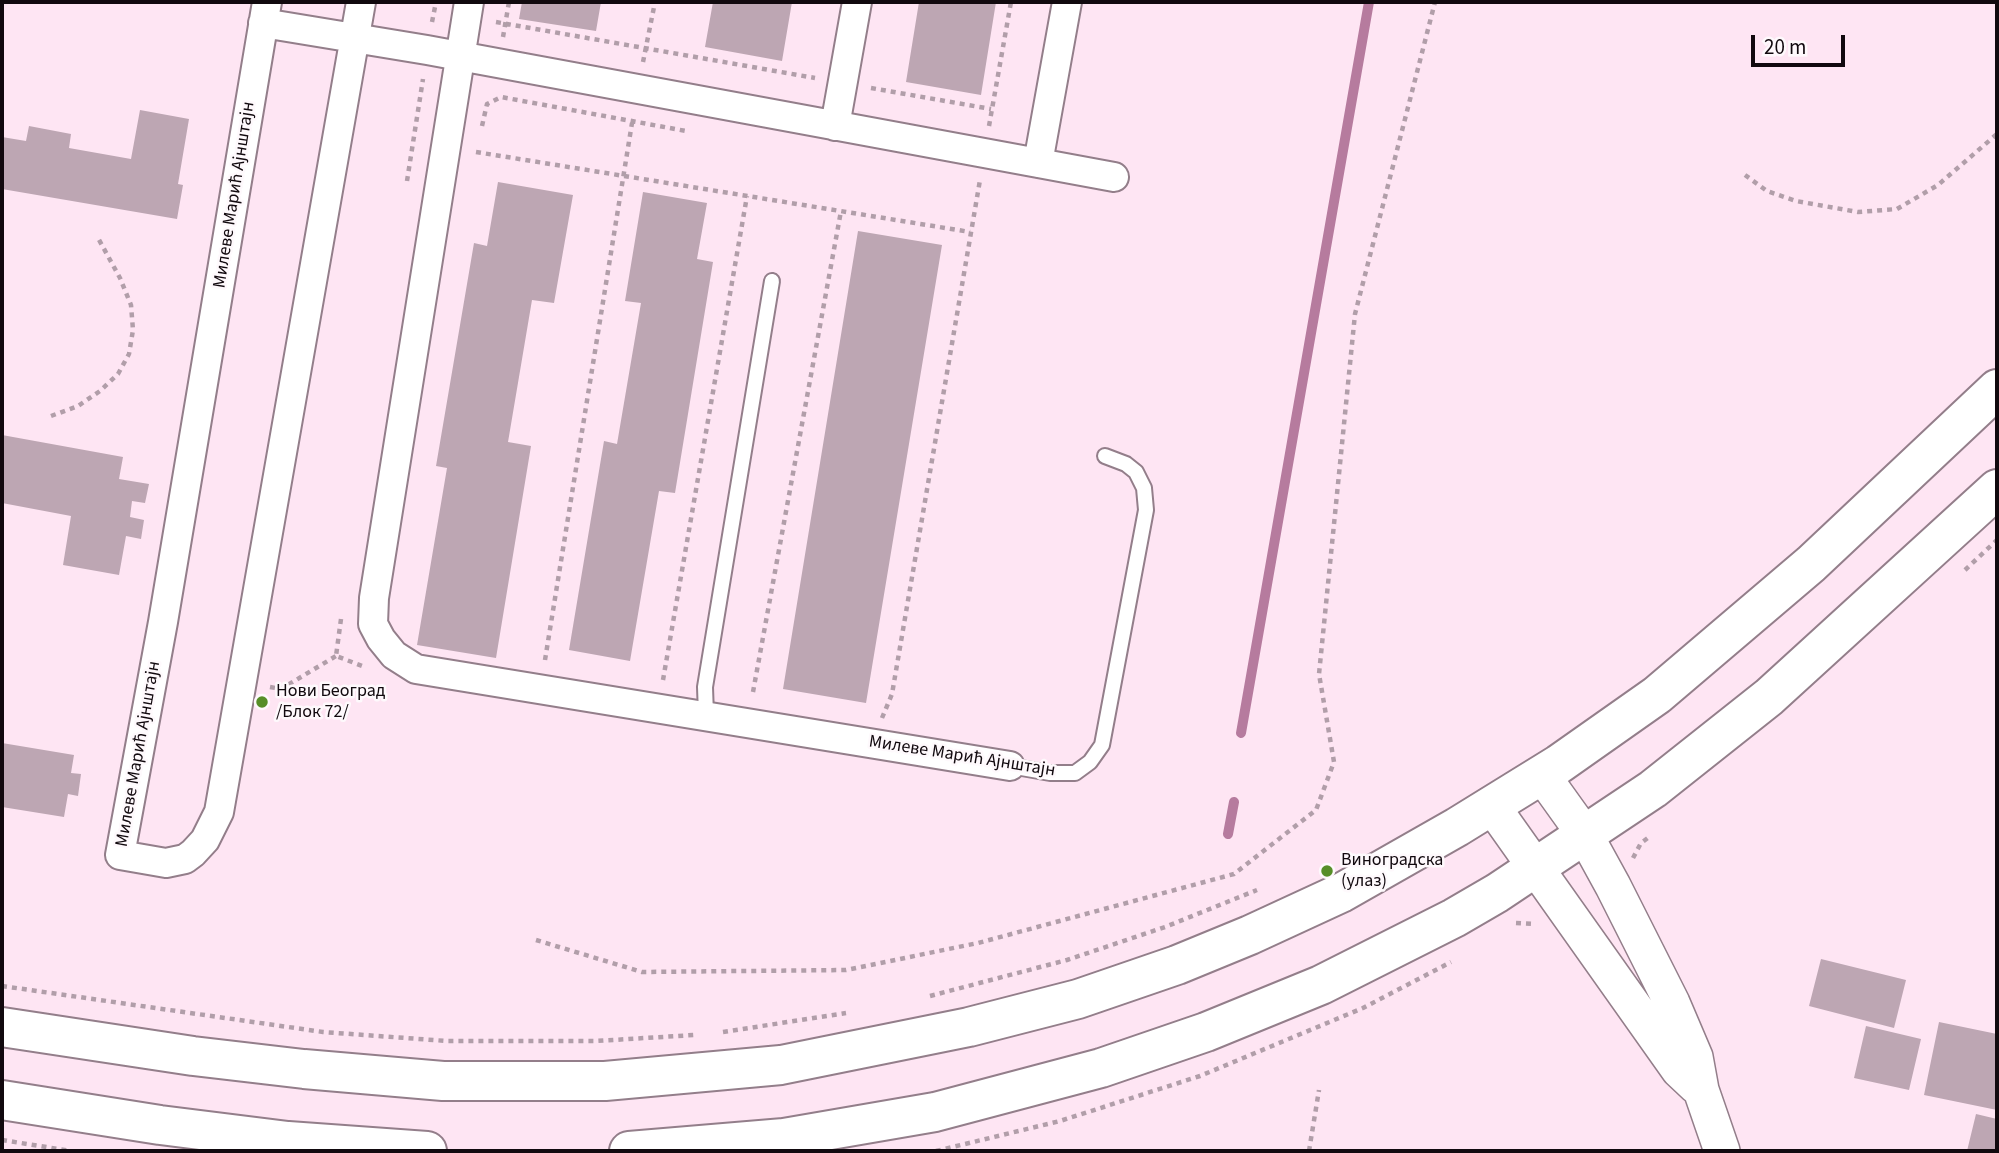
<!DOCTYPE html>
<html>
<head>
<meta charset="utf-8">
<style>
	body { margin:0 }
	#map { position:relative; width:1999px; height:1153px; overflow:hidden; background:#fee5f3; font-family:"Source Sans 3",sans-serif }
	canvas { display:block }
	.frame { position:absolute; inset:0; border:4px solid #11090e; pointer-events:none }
	.scale { position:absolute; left:1751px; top:35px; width:94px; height:32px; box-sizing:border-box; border:4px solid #11090e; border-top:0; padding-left:9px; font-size:21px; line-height:24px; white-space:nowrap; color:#11090e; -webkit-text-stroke:5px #fef9fc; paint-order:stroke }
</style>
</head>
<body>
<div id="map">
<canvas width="1999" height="1153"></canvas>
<div class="frame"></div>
<div class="scale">20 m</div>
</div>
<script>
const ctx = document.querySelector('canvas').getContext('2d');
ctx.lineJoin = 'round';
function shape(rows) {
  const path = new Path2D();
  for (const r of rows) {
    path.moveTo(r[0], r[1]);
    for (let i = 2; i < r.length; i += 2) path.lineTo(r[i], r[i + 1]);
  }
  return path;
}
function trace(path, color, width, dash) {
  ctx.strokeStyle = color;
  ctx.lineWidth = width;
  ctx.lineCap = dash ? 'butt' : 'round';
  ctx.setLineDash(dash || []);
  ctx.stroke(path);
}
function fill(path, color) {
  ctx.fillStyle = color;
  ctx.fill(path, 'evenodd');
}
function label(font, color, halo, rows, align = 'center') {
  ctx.font = font + ' "Source Sans 3",sans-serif';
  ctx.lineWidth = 5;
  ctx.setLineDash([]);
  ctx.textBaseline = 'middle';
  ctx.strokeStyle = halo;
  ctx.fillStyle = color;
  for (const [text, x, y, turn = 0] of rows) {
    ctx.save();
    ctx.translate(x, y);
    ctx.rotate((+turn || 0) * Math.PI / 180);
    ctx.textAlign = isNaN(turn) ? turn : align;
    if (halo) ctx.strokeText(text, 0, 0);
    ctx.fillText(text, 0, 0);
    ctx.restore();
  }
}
trace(shape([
	[1241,733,1369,2],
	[1228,834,1234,802]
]), '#b67b9e', 10);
fill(shape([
	[522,2,601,2,596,31,519,19],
	[713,2,792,2,782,61,705,47],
	[919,2,996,2,981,95,906,82],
	[140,110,189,119,178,184,183,185,177,219,2,189,2,137,26,141,29,126,71,134,69,148,131,159],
	[498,182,573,195,554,303,532,300,508,442,531,446,496,658,417,645,447,468,436,466,474,243,487,246],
	[643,192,707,203,697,259,713,262,675,493,659,491,630,661,569,650,604,441,617,444,641,303,625,301],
	[858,231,942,245,866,703,783,689],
	[2,435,123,457,119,479,149,484,145,503,132,501,130,517,144,520,141,539,126,536,119,575,63,565,71,516,2,503],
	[2,743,74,755,71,773,81,774,78,796,68,794,64,817,2,807],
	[1821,959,1906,980,1894,1028,1809,1006],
	[1939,1022,1997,1034,1997,1110,1924,1095],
	[1866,1026,1921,1039,1909,1090,1854,1078],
	[1976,1114,1997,1119,1997,1151,1967,1151]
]), '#bda6b3');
const service = shape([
	[706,715,705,687,772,281],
	[1010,766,1050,773,1075,773,1090,762,1102,745,1146,510,1144,488,1136,472,1126,464,1105,456]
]);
const minor = shape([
	[267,2,163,622,120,855,166,863,185,859,193,853,205,840,219,812,361,2],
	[469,2,374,598,373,624,381,639,394,655,416,669,1010,766],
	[263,23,427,50,1114,177],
	[835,126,857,2],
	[1038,163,1067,2]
]);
const tertiary = shape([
	[1542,775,1585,835,1613,886,1672,1003,1695,1057,1701,1090,1722,1151],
	[1492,806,1679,1070,1696,1086]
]);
const trunk = shape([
	[2,1027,193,1056,304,1069,443,1081,605,1081,781,1065,969,1027,1078,999,1177,965,1250,935,1341,893,1457,827,1559,764,1657,695,1811,564,1997,389],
	[2,1100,160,1125,288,1141,427,1151],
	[629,1151,784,1138,935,1112,1101,1068,1206,1032,1321,985,1454,918,1497,893,1653,789,1769,697,1997,489]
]);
trace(service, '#937e8a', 18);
trace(minor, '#937e8a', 32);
trace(tertiary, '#937e8a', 38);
trace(trunk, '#937e8a', 42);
trace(shape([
	[432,22,436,2],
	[496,22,815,78],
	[503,37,509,2],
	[643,62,655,2],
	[871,88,991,109],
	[482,126,487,104,501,97,686,131],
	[989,126,1011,2],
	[476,152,970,232],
	[1745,175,1767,191,1796,201,1858,212,1897,209,1938,185,1997,134],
	[407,181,423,79],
	[51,416,78,406,100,391,118,374,129,354,133,330,131,305,120,278,98,238],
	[1965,570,1997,540],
	[341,619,336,656,365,667],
	[545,660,632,123],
	[663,680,747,196],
	[270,687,281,689,336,656],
	[753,692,841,211],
	[882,718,892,694,980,180],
	[1633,858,1641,843,1649,837],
	[1516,923,1535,924],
	[536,940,642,972,846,970,978,943,1234,874,1316,810,1334,762,1319,674,1355,314,1435,2],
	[2,986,323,1032,447,1041,596,1041,694,1035],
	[930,996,1067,960,1165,927,1257,890],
	[723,1032,846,1013],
	[2,1140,71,1151],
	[936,1151,1060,1121,1200,1076,1363,1008,1451,962],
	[1309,1151,1319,1090]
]), '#b19ea9', 4.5, [5, 5]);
trace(service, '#fff', 14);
trace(minor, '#fff', 28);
trace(tertiary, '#fff', 35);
trace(trunk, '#fff', 38);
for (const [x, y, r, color] of [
	[262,702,7,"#578e28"],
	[1327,871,7,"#578e28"]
]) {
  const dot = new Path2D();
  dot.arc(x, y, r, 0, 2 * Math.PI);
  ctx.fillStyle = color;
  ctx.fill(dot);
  trace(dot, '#fef9fc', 2.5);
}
label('18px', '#11090e', '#fef9fc', [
	["Милеве Марић Ајнштајн",235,195,-81],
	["Милеве Марић Ајнштајн",139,754,-80],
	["Милеве Марић Ајнштајн",962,757,9]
]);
label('18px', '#11090e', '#fef9fc', [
	["Нови Београд",276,692],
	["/Блок 72/",276,713],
	["Виноградска",1341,861],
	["(улаз)",1341,882]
], 'left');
</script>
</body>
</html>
